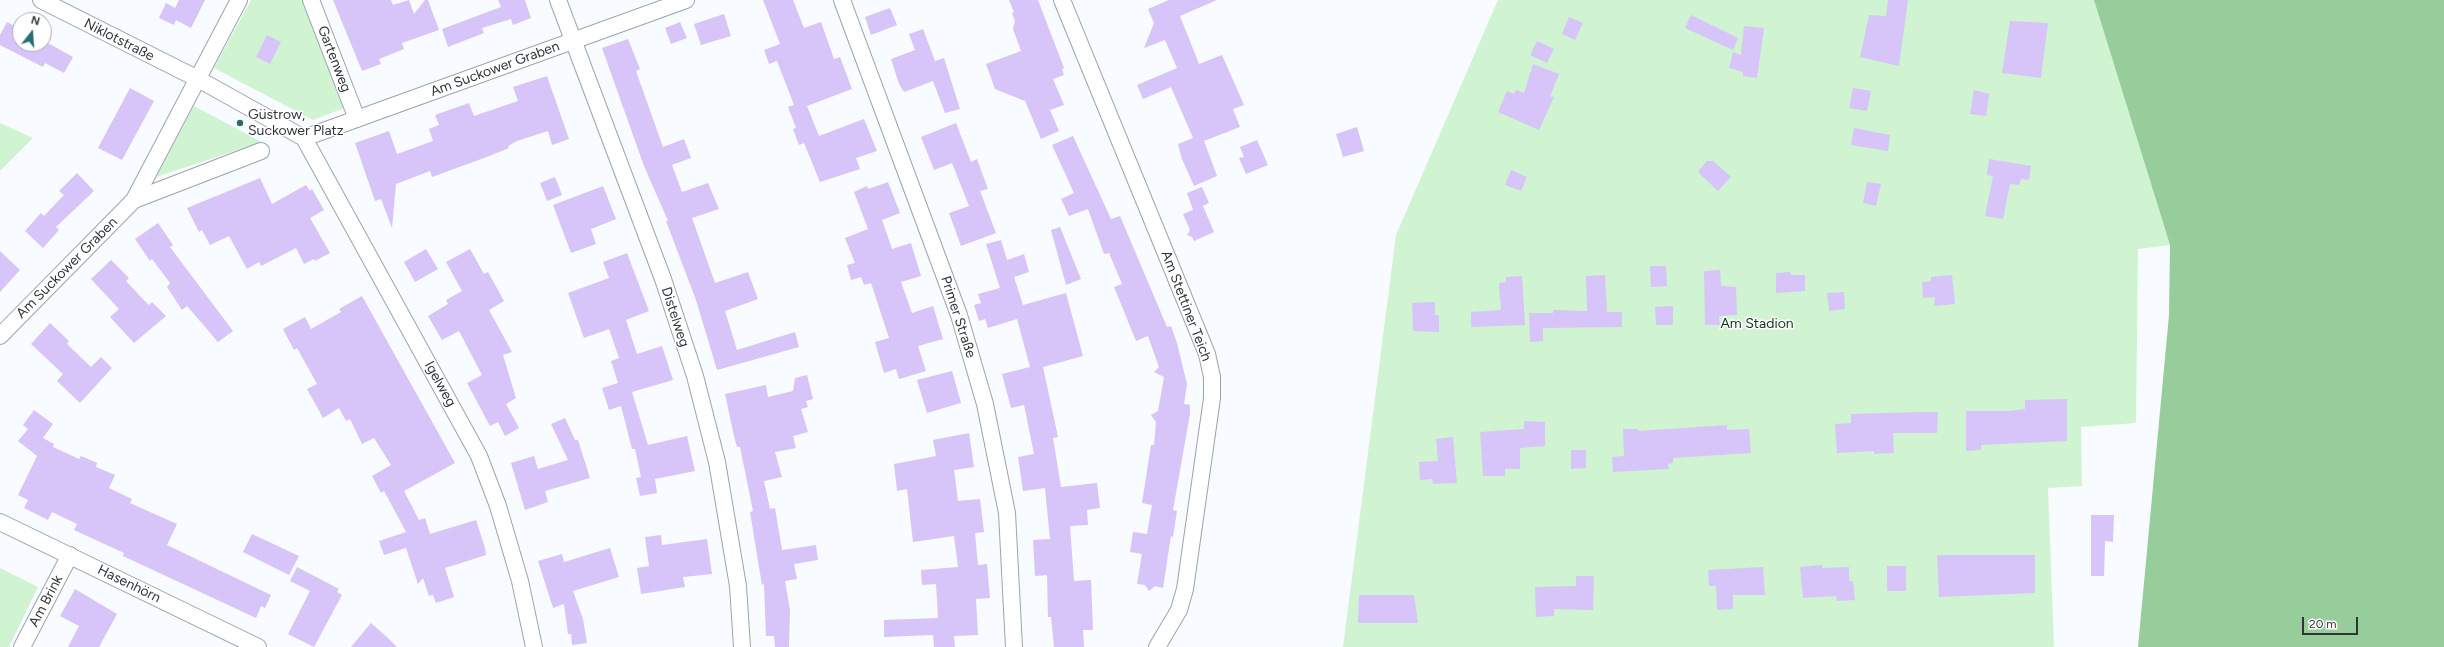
<!DOCTYPE html>
<html>
<head>
<meta charset="utf-8">
<style>
	body { margin:0 }
	#map { position:relative; width:2444px; height:647px; overflow:hidden; background:#f8fbff; font-family:Figtree,sans-serif }
	canvas { display:block }
	.north { position:absolute; left:12px; top:12px; width:40px; height:40px; box-sizing:border-box; background:#fff; border:1px solid #adaeaf; border-radius:50%; rotate:17deg; font-size:11px; font-weight:700; line-height:16px; text-align:center; color:#313538 }
	.north::after { content:''; display:block; margin:auto; width:14px; height:18px; background:#246f70; clip-path:polygon(50% 0,100% 100%,50% 72%,0 100%) }
	.scale { position:absolute; left:2302px; top:617px; width:56px; height:18px; box-sizing:border-box; border:2px solid #313538; border-top:0; padding-left:5px; font-size:12px; line-height:14px; white-space:nowrap; color:#313538; -webkit-text-stroke:3px #fff; paint-order:stroke }
</style>
</head>
<body>
<div id="map">
<canvas width="2444" height="647"></canvas>
<div class="north">N</div>
<div class="scale">20 m</div>
</div>
<script>
const ctx = document.querySelector('canvas').getContext('2d');
ctx.lineJoin = 'round';
function fill(path, color) {
  ctx.fillStyle = color;
  ctx.fill(path, 'evenodd');
}
function shape(rows) {
  const path = new Path2D();
  for (const r of rows) {
    path.moveTo(r[0], r[1]);
    for (let i = 2; i < r.length; i += 2) path.lineTo(r[i], r[i + 1]);
  }
  return path;
}
function trace(path, color, width, dash) {
  ctx.strokeStyle = color;
  ctx.lineWidth = width;
  ctx.lineCap = dash ? 'butt' : 'round';
  ctx.setLineDash(dash || []);
  ctx.stroke(path);
}
function label(font, color, halo, rows, align = 'center') {
  ctx.font = font + ' Figtree,sans-serif';
  ctx.lineWidth = 3;
  ctx.setLineDash([]);
  ctx.textBaseline = 'middle';
  ctx.strokeStyle = halo;
  ctx.fillStyle = color;
  for (const [text, x, y, turn = 0] of rows) {
    ctx.save();
    ctx.translate(x, y);
    ctx.rotate((+turn || 0) * Math.PI / 180);
    ctx.textAlign = isNaN(turn) ? turn : align;
    if (halo) ctx.strokeText(text, 0, 0);
    ctx.fillText(text, 0, 0);
    ctx.restore();
  }
}
fill(shape([
	[251,0,303,0,344,108,313,120,214,68],
	[1498,0,2094,0,2170,245,2138,249,2136,423,2081,427,2082,486,2048,488,2054,647,1343,647,1396,235],
	[194,106,262,142,156,177],
	[0,123,33,138,0,171],
	[0,568,38,587,9,647,0,647]
]), '#d0f3d2');
fill(shape([
	[2094,0,2444,0,2444,647,2138,647,2169,315,2170,245]
]), '#96cd9a');
fill(shape([
	[179,0,205,0,191,28,176,20,174,25,159,18,166,3,175,8],
	[333,0,391,0,393,5,409,0,414,14,425,0,428,0,439,30,402,43,404,49,379,59,381,64,362,71],
	[498,0,525,0,531,18,513,25,511,19,482,28,484,33,448,47,442,29,501,7],
	[763,0,793,0,804,28,821,22,834,59,840,57,852,89,807,106,819,136,864,119,877,151,856,158,860,169,820,182,804,143,799,145,793,129,796,128,788,107,794,105,777,61,769,64,764,50,780,44],
	[1009,0,1038,0,1064,68,1062,69,1064,75,1053,79,1064,105,1050,110,1059,131,1041,139,1025,101,995,89,986,64,1021,51,1013,29,1015,21,1012,13,1014,12],
	[1169,0,1217,0,1180,16,1199,64,1222,55,1244,105,1233,109,1240,127,1204,141,1217,176,1194,186,1182,159,1178,144,1193,138,1171,87,1143,99,1137,85,1177,68,1165,40,1144,48,1154,23,1148,9],
	[1888,0,1908,0,1899,66,1860,57,1869,15,1886,16],
	[890,8,897,25,871,35,865,17],
	[724,14,731,36,701,45,694,24],
	[1691,15,1738,38,1733,50,1685,28],
	[1569,17,1583,23,1575,40,1562,34],
	[2010,21,2048,23,2041,78,2002,73],
	[7,22,20,29,20,44,44,44,44,41,73,57,64,73,45,63,43,67,0,45,0,35],
	[680,22,687,38,671,44,665,28],
	[1744,26,1764,28,1757,78,1743,76,1743,72,1729,68,1733,52,1741,55],
	[923,29,935,61,944,58,960,109,945,113,933,81,904,92,899,84,891,59,915,50,909,34],
	[267,35,281,42,270,64,256,57],
	[628,39,640,69,636,71,663,147,684,139,691,158,672,165,682,192,708,183,719,209,692,218,715,283,748,272,758,299,725,311,737,350,795,332,799,347,717,370,696,300,666,221,668,221,644,166,602,48],
	[1537,41,1554,49,1547,63,1530,55],
	[1533,64,1559,74,1550,96,1554,97,1539,130,1498,112,1507,91,1514,94,1516,90,1524,93],
	[547,76,569,139,552,145,548,131,517,141,508,146,509,148,484,158,432,177,430,171,396,184,392,228,381,199,375,201,355,143,389,131,397,154,433,141,429,129,439,125,435,115,469,103,474,116,518,101,513,87],
	[130,88,154,101,122,160,98,148],
	[1853,88,1871,91,1867,111,1849,108],
	[1974,90,1989,94,1986,116,1970,114],
	[956,123,971,162,977,159,988,189,980,191,996,233,961,246,949,213,969,206,952,163,934,170,921,137],
	[1357,127,1364,151,1343,157,1336,134],
	[1854,128,1890,135,1888,151,1851,145],
	[1073,136,1111,219,1120,216,1167,327,1171,326,1177,343,1187,384,1184,404,1190,405,1190,414,1173,510,1177,511,1173,537,1171,536,1163,588,1155,586,1149,591,1145,585,1137,584,1142,554,1130,552,1133,532,1147,534,1152,505,1142,503,1151,445,1154,445,1156,422,1151,415,1158,411,1164,377,1154,372,1159,367,1148,336,1136,341,1114,287,1122,284,1109,253,1104,254,1088,209,1069,216,1061,199,1074,193,1052,145],
	[1257,140,1268,165,1246,174,1239,158,1244,157,1240,147],
	[1989,159,2031,166,2029,180,2021,179,2019,185,2010,184,2003,219,1985,216,1993,176,1987,175],
	[1707,161,1713,161,1731,177,1718,191,1698,172],
	[1511,170,1527,177,1521,191,1505,185],
	[77,173,94,191,56,227,59,230,43,248,25,231,41,213,44,216,64,195,59,191],
	[555,177,562,195,547,201,540,183],
	[260,178,272,204,306,185,310,191,312,189,324,210,310,218,330,253,315,261,314,259,304,264,296,248,261,266,259,262,247,269,229,236,210,245,202,230,199,232,187,208],
	[888,182,900,213,882,220,892,249,911,243,921,276,901,282,912,313,933,306,943,339,918,346,926,371,899,379,896,369,884,373,875,342,889,338,871,283,864,285,861,277,851,280,847,265,855,263,845,238,868,229,854,192,867,186,868,189],
	[1867,182,1881,184,1876,206,1863,203],
	[603,186,616,219,591,229,596,244,571,253,553,205],
	[1202,187,1209,203,1196,209,1203,206,1214,232,1194,241,1192,237,1187,235,1190,230,1183,214,1193,210,1187,193],
	[158,223,173,245,170,247,233,331,218,342,187,306,182,310,167,287,170,283,152,259,150,261,135,239],
	[1060,227,1081,279,1066,285,1051,230],
	[1001,240,1007,260,1024,254,1029,272,1014,277,1023,305,1066,293,1083,356,1043,367,1058,437,1053,438,1061,487,1097,483,1100,508,1087,510,1088,525,1070,526,1074,581,1091,580,1093,630,1083,630,1084,647,1054,647,1051,617,1048,617,1047,575,1035,576,1033,540,1050,539,1045,488,1023,491,1018,457,1034,454,1024,405,1011,408,1002,374,1030,367,1017,319,988,328,985,319,979,321,974,305,981,303,978,294,1000,288,986,244],
	[426,249,438,269,415,282,404,262],
	[470,249,484,274,488,272,504,301,489,310,512,352,503,355,516,398,506,404,519,428,505,436,498,422,490,426,467,383,482,375,459,331,442,340,428,316,448,304,446,300,462,291,446,262],
	[0,251,20,270,0,292],
	[627,253,649,311,626,320,637,354,662,346,673,380,632,392,648,445,687,436,695,471,655,479,657,493,640,496,636,478,641,477,635,449,632,449,621,406,609,410,602,388,618,383,611,361,619,358,609,329,584,338,568,293,609,278,603,262],
	[111,260,129,278,126,281,138,294,149,305,152,302,166,316,134,343,110,317,119,309,91,279],
	[1650,266,1666,266,1667,286,1651,287],
	[1720,270,1721,286,1736,287,1737,315,1719,316,1720,325,1705,325,1704,271],
	[1790,272,1791,275,1805,275,1805,291,1776,293,1776,273],
	[1605,275,1607,312,1622,312,1622,327,1543,328,1543,341,1530,342,1529,313,1553,313,1553,310,1587,311,1586,276],
	[1952,275,1955,304,1934,306,1935,297,1923,298,1922,282,1931,281,1931,277],
	[1522,276,1525,325,1471,327,1471,312,1501,310,1499,283,1506,282,1506,277],
	[1844,292,1845,309,1829,311,1827,293],
	[362,296,455,463,404,491,419,520,425,518,430,534,476,520,485,548,486,555,445,568,454,597,436,603,433,595,429,596,423,578,418,584,406,548,384,555,379,541,406,532,384,491,381,493,372,476,391,465,374,438,362,444,350,419,346,421,339,408,323,418,307,389,317,384,297,348,294,350,283,329,305,317,311,329,341,312,339,309],
	[1435,302,1435,315,1439,315,1439,332,1413,331,1412,303],
	[1673,306,1673,325,1656,325,1655,307],
	[50,323,69,341,67,344,91,367,101,357,112,368,80,403,57,381,63,374,31,344],
	[952,371,961,403,927,413,917,380],
	[807,375,813,399,806,401,808,407,801,409,808,432,793,436,796,448,775,452,782,477,764,481,770,509,775,508,782,550,816,545,818,560,794,564,797,579,785,581,790,610,789,647,775,647,774,636,766,636,764,584,762,585,758,561,750,512,753,511,740,447,737,447,734,436,725,394,766,385,768,397,793,391,795,378],
	[2067,399,2067,441,1981,445,1981,450,1966,451,1966,411,2008,411,2025,409,2025,400],
	[34,410,53,424,43,438,54,444,53,447,79,459,81,456,97,463,96,467,115,475,109,488,132,499,130,503,177,524,167,545,271,595,265,608,261,606,256,618,123,556,124,553,74,530,77,524,52,512,48,520,24,508,28,500,18,495,37,456,18,441,28,429,23,425],
	[1921,412,1938,412,1937,433,1893,433,1894,453,1874,454,1874,451,1837,453,1835,424,1851,423,1851,414],
	[565,418,575,440,578,440,590,478,545,491,548,502,525,510,511,463,534,456,538,469,568,460,551,424],
	[1524,421,1545,422,1545,446,1520,448,1520,469,1505,469,1505,476,1483,476,1480,432,1524,429],
	[1727,425,1727,430,1749,429,1751,453,1673,458,1673,463,1668,464,1669,469,1613,472,1612,457,1624,456,1623,429,1638,429,1638,431],
	[969,433,974,467,954,470,958,501,980,499,984,532,975,533,978,565,987,564,990,598,976,599,978,635,954,636,955,647,934,647,933,635,884,637,884,620,938,618,936,584,922,585,921,570,958,567,954,536,913,542,907,489,897,491,894,464,936,456,933,440],
	[1453,437,1457,483,1433,484,1432,479,1420,480,1419,462,1438,461,1436,439],
	[1571,450,1586,450,1586,468,1571,469],
	[2091,515,2114,515,2113,542,2105,541,2104,576,2091,576],
	[252,534,299,556,289,575,243,552],
	[661,535,662,545,707,539,712,574,683,577,685,587,641,594,637,568,649,566,645,537],
	[610,548,619,577,573,591,583,619,587,643,572,645,571,634,568,634,564,604,553,608,538,561,562,554,564,562],
	[1937,555,2035,555,2035,593,1939,597],
	[1822,565,1822,568,1849,567,1849,581,1853,581,1855,600,1837,601,1836,596,1803,598,1800,567],
	[1887,566,1906,566,1906,591,1887,591],
	[297,567,339,589,337,592,342,595,314,647,288,634,310,591,290,581],
	[1763,567,1765,595,1733,595,1733,609,1717,610,1716,586,1709,586,1708,570],
	[1576,576,1594,576,1593,610,1554,609,1554,616,1536,617,1535,587,1576,586],
	[75,589,117,614,99,647,68,647,79,626,60,616],
	[1359,595,1414,595,1418,623,1358,623],
	[371,623,388,638,397,647,351,647]
]), '#d7c4f8');
const street = shape([
	[41,0,198,79,304,138],
	[311,0,357,119],
	[558,0,663,279,695,376,717,462,738,586,742,647],
	[842,0,959,315,985,404,1007,513,1014,647],
	[1062,0,1207,354,1212,377,1212,398,1185,589,1179,610,1157,647],
	[304,138,479,456,498,506,520,581,534,647],
	[304,138,686,0],
	[134,200,261,151],
	[0,336,134,200,239,0],
	[0,522,258,647],
	[22,647,70,555]
]);
trace(street, '#9ba4ac', 18);
trace(street, '#fff', 16);
for (const [x, y, r, color] of [
	[240,123,4,"#246f70"]
]) {
  const dot = new Path2D();
  dot.arc(x, y, r, 0, 2 * Math.PI);
  ctx.fillStyle = color;
  ctx.fill(dot);
  trace(dot, '#fff', 1.5);
}
label('14px', '#313538', '#fff', [
	["Niklotstraße",119,40,27],
	["Gartenweg",334,59,69],
	["Am Suckower Graben",495,69,-20],
	["Am Suckower Graben",67,268,-45],
	["Am Stettiner Teich",1186,306,69],
	["Distelweg",675,317,72],
	["Primer Straße",958,317,72],
	["Igelweg",440,384,61],
	["Hasenhörn",129,584,26],
	["Am Brink",46,601,-62]
]);
label('14px', '#313538', '#fff', [
	["Güstrow,",248,115],
	["Suckower Platz",248,131]
], 'left');
label('14px', '#0d3614', '#fff', [
	["Am Stadion",1757,324]
]);
</script>
</body>
</html>
